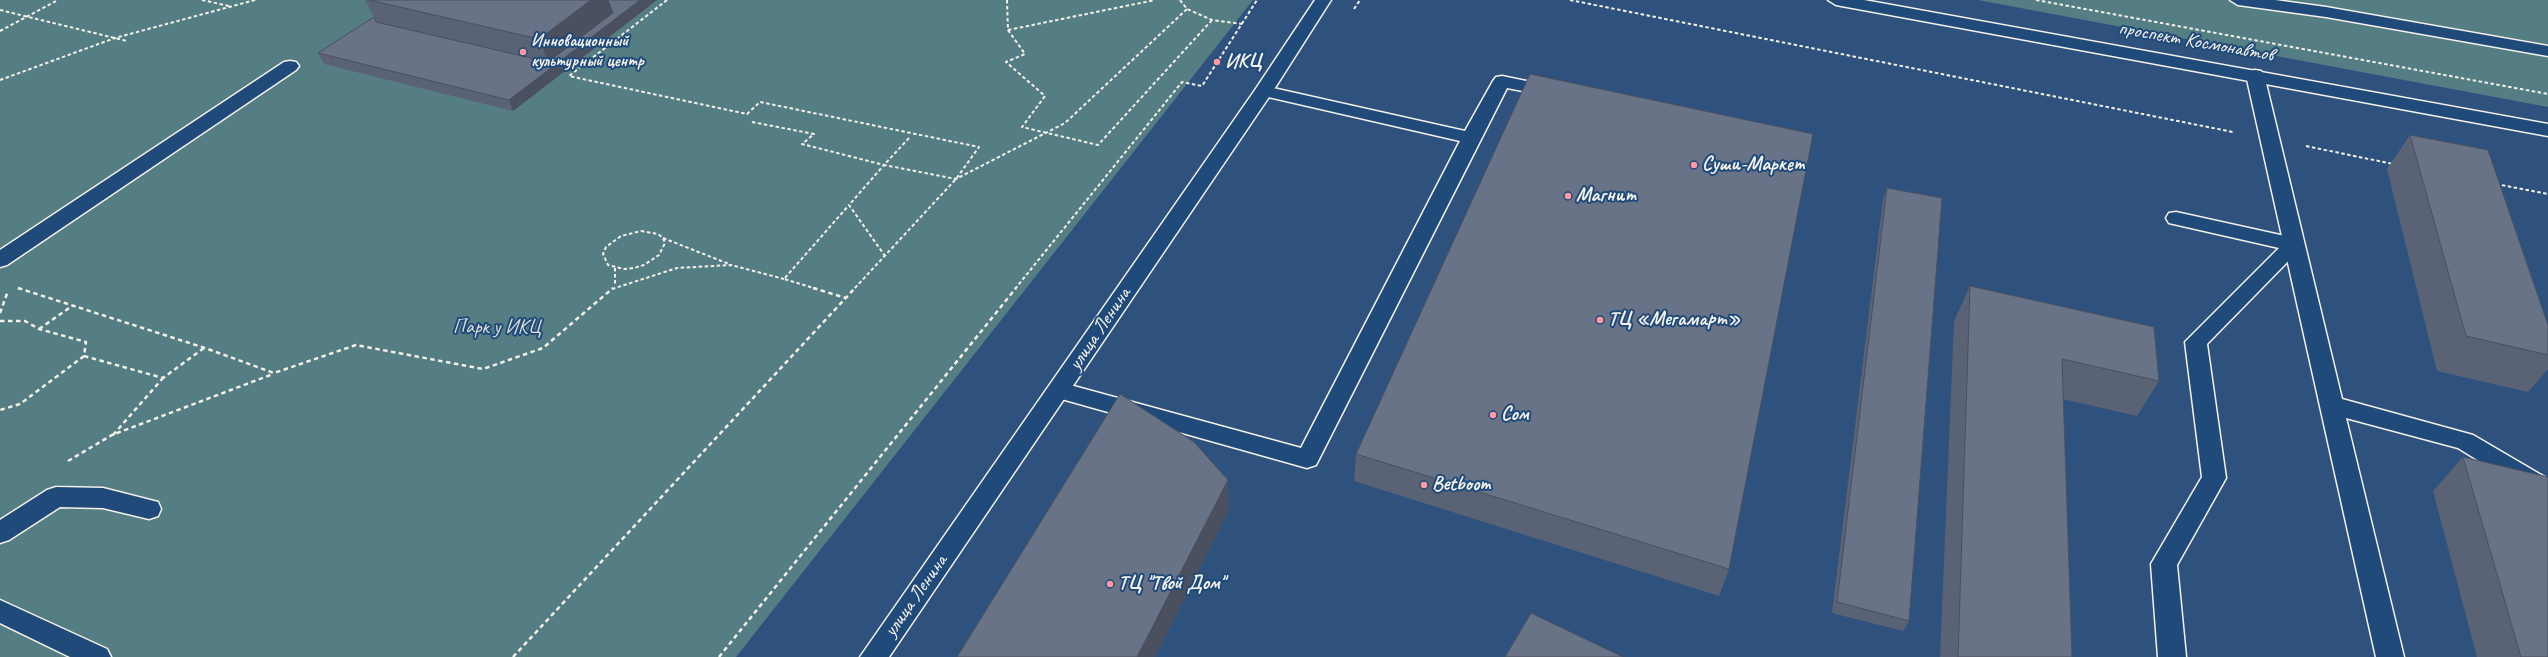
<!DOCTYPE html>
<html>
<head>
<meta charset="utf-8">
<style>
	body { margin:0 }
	canvas { display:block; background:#2e527d }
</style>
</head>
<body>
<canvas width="2548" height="657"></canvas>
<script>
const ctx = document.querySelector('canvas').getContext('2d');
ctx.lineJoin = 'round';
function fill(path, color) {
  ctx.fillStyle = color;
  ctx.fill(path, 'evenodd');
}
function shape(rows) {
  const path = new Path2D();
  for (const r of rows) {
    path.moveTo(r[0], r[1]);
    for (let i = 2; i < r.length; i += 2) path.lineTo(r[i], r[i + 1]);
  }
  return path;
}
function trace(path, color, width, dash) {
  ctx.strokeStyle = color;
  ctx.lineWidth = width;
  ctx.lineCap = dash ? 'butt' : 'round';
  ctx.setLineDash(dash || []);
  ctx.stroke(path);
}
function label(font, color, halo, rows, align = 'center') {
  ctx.font = font + ' Caveat,sans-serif';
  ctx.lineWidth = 4;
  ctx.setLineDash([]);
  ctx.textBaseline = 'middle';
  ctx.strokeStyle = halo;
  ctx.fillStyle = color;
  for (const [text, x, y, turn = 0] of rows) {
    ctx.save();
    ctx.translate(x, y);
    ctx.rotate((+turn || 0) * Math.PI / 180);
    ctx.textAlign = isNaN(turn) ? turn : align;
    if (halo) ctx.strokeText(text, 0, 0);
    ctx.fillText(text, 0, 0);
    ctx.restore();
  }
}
fill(shape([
	[0,0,1253,0,736,657,0,657],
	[1978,0,2548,0,2548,107]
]), '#557d84');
const service = shape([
	[290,61,296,62,299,66,296,70,7,265,0,267,0,250,284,62,290,61],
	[1502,76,1560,88,1563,92,1560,96,1554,97,1507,88,1316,465,1307,468,1051,396,1048,390,1051,384,1059,382,1301,448,1460,141,1264,96,1258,95,1255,91,1258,87,1264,86,1465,131,1493,81,1496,77,1502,76],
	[2176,212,2294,238,2301,240,2304,245,2207,344,2226,478,2177,565,2186,657,2158,657,2151,564,2202,477,2185,342,2279,248,2169,223,2166,218,2169,213,2176,212],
	[56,487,103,488,158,502,161,509,158,516,149,519,103,508,60,507,9,540,0,543,0,520,47,490,56,487],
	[0,600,107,649,111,657,70,657,0,623,0,600]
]);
const pedestrian = shape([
	[2230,0,2275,0,2326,7,2548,46,2548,56,2326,17,2238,5,2230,0]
]);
const minor = shape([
	[2255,70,2261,71,2264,75,2342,399,2473,435,2548,479,2548,501,2539,498,2458,448,2346,418,2404,657,2376,657,2246,75,2249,71,2255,70]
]);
const tertiary = shape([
	[1315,0,1331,0,1273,91,889,657,860,657,1255,90,1315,0]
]);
const secondary = shape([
	[1828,0,1864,0,2548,124,2548,136,1836,5,1828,0]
]);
trace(service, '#f4f1e8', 3);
trace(pedestrian, '#f4f1e8', 3);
trace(minor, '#f4f1e8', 3);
trace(tertiary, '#f4f1e8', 3);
trace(secondary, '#f4f1e8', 3);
trace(shape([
	[202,0,229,6],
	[667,0,569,76,747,114,760,102,979,147,956,179,854,289],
	[1007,0,1008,30,1025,54,1006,62,1045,96,1022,127,1098,145,1212,20],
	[1180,0,1187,9,1212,20,1242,24],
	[1570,0,2233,132],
	[2036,0,2548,94],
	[1354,9,1360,0],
	[0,10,127,41],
	[1008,30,1155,0],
	[0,31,58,0],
	[0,80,115,38,255,0],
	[752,122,814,134,802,144,884,165,849,205,885,256],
	[909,138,884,165,956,179,1065,123,1187,9],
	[2306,146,2393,164],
	[2496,184,2548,194],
	[641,231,658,234,663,238,665,243,659,255,644,265,634,268,624,269,608,265,603,254,606,247,621,236,641,231],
	[663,238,729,264],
	[615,268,615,286],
	[18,288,21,289],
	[612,289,677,268,731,265,784,279],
	[817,289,784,279,849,205],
	[1015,289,1182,82,1202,86,1257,0]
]), '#f4f1e8', 2, [3.5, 2.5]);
trace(shape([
	[18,288,205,348,274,373,356,345,483,369,543,348,613,288],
	[813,288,846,298],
	[0,313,8,291],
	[0,321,25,321,39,329,86,342,84,356,20,404,0,410],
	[39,329,72,306],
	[84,356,163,378,204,348],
	[113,435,163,378],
	[68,461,112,435,273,374],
	[513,657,855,288],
	[719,657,1016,288]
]), '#f4f1e8', 2.5, [4.5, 3.5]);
fill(service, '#1f4a7a');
fill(pedestrian, '#1f4a7a');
fill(minor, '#1f4a7a');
fill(tertiary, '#1f4a7a');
fill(secondary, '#1f4a7a');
fill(shape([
	[365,0,657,0,513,111,324,64,318,53,374,17],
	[2410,135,2548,325,2548,369,2528,392,2437,371,2387,169],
	[1887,188,1909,621,1903,631,1832,613,1883,199],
	[1970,286,2159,381,2137,416,2063,399,2072,657,1940,657,1954,321],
	[1356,454,1729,569,1719,596,1354,481],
	[2463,457,2548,657,2477,657,2433,491]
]), '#5a6375');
fill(shape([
	[591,0,657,0,513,111,509,100,551,68,539,39],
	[1228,480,1229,510,1155,657,1137,657]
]), '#4a505f');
const building = shape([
	[369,0,591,0,539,39,369,0],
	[608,0,640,0,509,100,318,53,374,17,376,22,548,62,613,13,608,0],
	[1530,74,1813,134,1729,569,1356,454,1530,74],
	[2410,135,2488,150,2548,325,2548,355,2466,336,2410,135],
	[1887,188,1942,198,1909,621,1837,602,1887,188],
	[1970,286,2154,327,2159,381,2062,359,2072,657,1958,657,1970,286],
	[1120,394,1194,442,1228,480,1137,657,957,657,1120,394],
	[2463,457,2548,477,2548,657,2521,657,2463,457],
	[1531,613,1623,657,1505,657,1531,613]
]);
fill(building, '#697388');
trace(building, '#4a505f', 1);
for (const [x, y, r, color] of [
	[523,52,4,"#ff9aa2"],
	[1217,62,4,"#ff9aa2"],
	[1694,165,4,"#ff9aa2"],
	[1568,196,4,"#ff9aa2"],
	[1600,320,4,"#ff9aa2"],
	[1493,415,4,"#ff9aa2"],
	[1424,485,4,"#ff9aa2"],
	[1110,584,4,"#ff9aa2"]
]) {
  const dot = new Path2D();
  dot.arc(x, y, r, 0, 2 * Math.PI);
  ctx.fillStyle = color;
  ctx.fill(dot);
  trace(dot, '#1f4a7a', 1.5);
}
label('bold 17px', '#f4f1e8', '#1f4a7a', [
	["Инновационный",531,42],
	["культурный центр",531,62]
], 'left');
label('20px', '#f4f1e8', '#1f4a7a', [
	["проспект Космонавтов",2196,42,10],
	["улица Ленина",1100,329,-56],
	["улица Ленина",916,596,-55]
]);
label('bold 20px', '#f4f1e8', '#1f4a7a', [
	["ИКЦ",1225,62],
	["Суши-Маркет",1702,165],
	["Магнит",1576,196],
	["ТЦ «Мегамарт»",1608,320],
	["Сом",1501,415],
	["Betboom",1432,485],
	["ТЦ \"Твой Дом\"",1118,584]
], 'left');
label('20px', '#dce0d9', '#1f4a7a', [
	["Парк у ИКЦ",497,328]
]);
</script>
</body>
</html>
